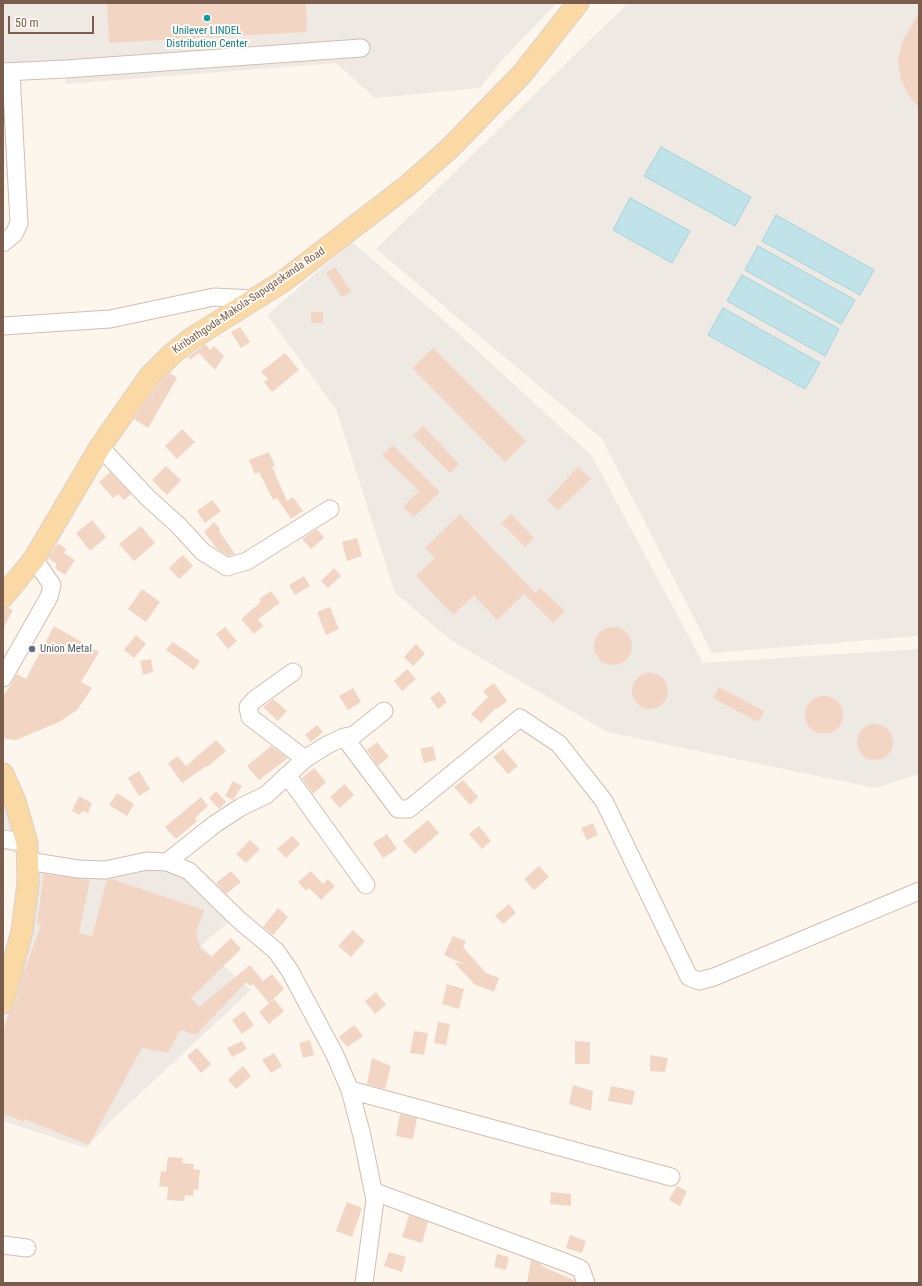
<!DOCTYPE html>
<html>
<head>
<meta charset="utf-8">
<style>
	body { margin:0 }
	#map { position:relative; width:922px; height:1286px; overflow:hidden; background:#fdf6ec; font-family:"Roboto Condensed",sans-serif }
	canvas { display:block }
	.frame { position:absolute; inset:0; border:4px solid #7a5c4d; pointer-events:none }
	.scale { position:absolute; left:8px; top:16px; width:86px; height:18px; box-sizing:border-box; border:2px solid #7a5c4d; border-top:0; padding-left:5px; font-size:12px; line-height:14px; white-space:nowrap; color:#7a5c4d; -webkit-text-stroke:3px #fffaf3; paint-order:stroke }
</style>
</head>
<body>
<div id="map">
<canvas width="922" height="1286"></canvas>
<div class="frame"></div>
<div class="scale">50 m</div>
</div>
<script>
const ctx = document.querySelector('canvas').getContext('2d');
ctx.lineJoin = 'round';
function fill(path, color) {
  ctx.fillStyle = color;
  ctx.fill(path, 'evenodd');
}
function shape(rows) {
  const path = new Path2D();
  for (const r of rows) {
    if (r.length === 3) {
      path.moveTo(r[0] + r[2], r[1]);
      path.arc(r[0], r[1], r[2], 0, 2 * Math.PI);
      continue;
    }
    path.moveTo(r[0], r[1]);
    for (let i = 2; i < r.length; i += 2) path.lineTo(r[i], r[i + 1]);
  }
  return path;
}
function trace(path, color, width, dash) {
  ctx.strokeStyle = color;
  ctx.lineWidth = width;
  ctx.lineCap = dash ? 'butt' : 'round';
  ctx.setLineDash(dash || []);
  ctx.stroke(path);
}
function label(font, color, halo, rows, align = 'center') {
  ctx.font = font + ' "Roboto Condensed",sans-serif';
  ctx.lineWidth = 4;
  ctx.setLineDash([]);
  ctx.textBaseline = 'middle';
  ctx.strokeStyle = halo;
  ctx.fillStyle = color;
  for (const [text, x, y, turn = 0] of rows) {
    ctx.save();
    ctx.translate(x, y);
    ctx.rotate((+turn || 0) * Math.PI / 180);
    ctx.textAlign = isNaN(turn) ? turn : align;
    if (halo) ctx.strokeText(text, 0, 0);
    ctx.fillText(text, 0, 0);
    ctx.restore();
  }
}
fill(shape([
	[3,3,557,3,501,61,480,88,375,98,336,63,65,84,66,60,3,63],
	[628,3,919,3,919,636,712,653,602,439,376,249],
	[352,242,456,331,592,456,703,663,919,649,919,774,875,788,607,732,452,641,395,593,336,409,267,315],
	[3,791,22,854,3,850],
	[175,866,232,919,201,946,251,990,114,1118,86,1148,3,1121,3,1025,25,962,37,868]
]), '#efe9e4');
const water = shape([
	[661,147,751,197,735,226,644,176,661,147],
	[630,198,690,231,672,263,613,230,630,198],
	[776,215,874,270,860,295,762,241,776,215],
	[758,246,855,300,841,324,745,270,758,246],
	[742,275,839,329,825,356,727,301,742,275],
	[723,308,820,363,805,389,708,335,723,308]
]);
fill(water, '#bfe3e8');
trace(water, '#a5d3da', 1);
fill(shape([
	[107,3,306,3,307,32,109,43],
	[919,13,919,107,910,98,901,80,898,60,903,40],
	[335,267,351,291,342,297,326,273],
	[311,312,323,312,323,323,311,323],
	[240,327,250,342,241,348,231,332],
	[205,344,210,350,214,346,224,356,215,370,199,353,190,360,188,357],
	[433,348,526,441,505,462,412,368],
	[285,353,299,370,272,392,264,382,268,379,261,372],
	[170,373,177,378,148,428,134,419,158,385],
	[423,426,459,464,450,473,413,435],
	[182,429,195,442,177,459,165,446],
	[393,445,440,492,414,517,403,507,419,491,382,455],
	[269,452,275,466,272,467,287,501,293,497,303,511,291,519,277,498,273,500,259,472,255,474,249,460],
	[166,466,181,480,167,495,152,480],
	[578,467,591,479,558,510,547,500],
	[110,472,131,494,124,500,118,494,113,498,99,482],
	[212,500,221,511,205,523,197,511],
	[460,514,535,593,540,588,565,611,553,623,524,594,497,620,474,595,453,615,416,576,435,558,425,548],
	[511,514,534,538,525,547,501,523],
	[92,520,106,537,90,551,76,533],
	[214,522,220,529,219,531,235,554,228,556,217,549,204,532],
	[141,526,155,543,134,561,119,544],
	[317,529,324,538,311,549,302,539],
	[357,538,362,556,347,561,342,542],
	[58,543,66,549,64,553,75,560,65,575,55,568,57,564,48,558],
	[183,555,193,566,179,579,169,568],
	[334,568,341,576,328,588,321,581],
	[304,576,310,586,295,595,289,585],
	[142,589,160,602,146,622,128,609],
	[271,591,280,603,258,619,263,626,254,634,241,619,261,602,259,599],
	[330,607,339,629,326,635,317,612],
	[8,608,13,610,3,629,3,609],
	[54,626,99,652,81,682,92,688,77,710,59,722,16,740,5,739,3,735,3,697,17,674,26,679],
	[225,627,237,641,228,649,216,634],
	[613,646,19],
	[136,635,146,644,134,658,124,650],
	[173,642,200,661,194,670,166,650],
	[416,644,425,654,413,666,404,657],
	[151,659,153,672,143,675,140,661],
	[407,669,416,679,402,691,394,681],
	[650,691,18],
	[494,683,507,701,497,709,496,708,481,723,471,714,488,697,483,691],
	[719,687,764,711,758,722,713,698],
	[353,688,361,702,348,710,339,696],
	[439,691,447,702,438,709,430,698],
	[824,715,19],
	[273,699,287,711,278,721,263,707],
	[875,742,18],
	[317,725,323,732,311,742,305,735],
	[216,740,226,751,207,767,206,766,182,783,168,763,178,756,186,766],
	[377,742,389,757,378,766,367,750],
	[271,746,288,758,259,780,247,766],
	[433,746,436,760,424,763,420,749],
	[503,749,518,766,508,774,493,757],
	[314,768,326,782,313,794,302,778],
	[139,771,150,789,139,796,128,778],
	[463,780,478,797,470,805,454,787],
	[233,781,242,786,233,800,225,796],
	[345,784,354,795,340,808,330,797],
	[216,791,226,802,219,809,209,798],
	[117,793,134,804,127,816,109,805],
	[79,796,92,803,88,813,82,811,80,815,72,811],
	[201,797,208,806,195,818,197,821,176,839,165,827],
	[428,820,439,833,415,854,403,841],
	[593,823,598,835,587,840,581,828],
	[479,826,491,841,482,849,469,834],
	[387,834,397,849,383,858,373,843],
	[292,836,300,844,286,858,277,849],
	[250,840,260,849,246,863,236,854],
	[539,866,549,877,534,890,524,879],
	[231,871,241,882,226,894,216,883],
	[311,871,323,884,328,879,335,886,321,900,309,888,306,891,298,882],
	[44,874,90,880,79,933,92,936,107,880,112,879,204,910,196,933,200,948,211,957,231,938,241,949,191,998,199,1007,250,965,263,981,272,974,284,989,269,1003,253,984,250,986,246,982,196,1035,180,1030,168,1053,142,1048,89,1145,24,1119,23,1121,3,1114,3,1031,9,1013,15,1006,22,977,41,925,37,924],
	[509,904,516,913,503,924,495,916],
	[278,908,288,917,273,935,263,927],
	[353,930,365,941,351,957,338,946],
	[453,936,466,941,463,947,486,973,499,978,494,992,474,984,454,962,464,964,444,955],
	[447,984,464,989,459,1009,442,1004],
	[376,992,386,1005,375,1014,365,1001],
	[274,999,284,1011,269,1024,259,1012],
	[244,1011,254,1025,242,1034,232,1020],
	[438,1022,450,1024,446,1045,434,1043],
	[354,1025,363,1036,347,1047,339,1037],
	[414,1031,428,1033,424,1055,410,1053],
	[310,1040,314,1055,303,1058,299,1043],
	[242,1041,247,1049,232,1057,227,1048],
	[575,1041,590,1042,590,1064,575,1064],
	[197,1048,211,1064,201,1073,187,1056],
	[274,1053,282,1066,271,1073,262,1060],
	[650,1055,668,1058,665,1072,650,1071],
	[372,1058,391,1066,385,1089,367,1084],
	[243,1066,251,1076,236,1089,228,1080],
	[573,1085,593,1091,591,1111,569,1104],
	[611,1086,635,1091,632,1105,608,1101],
	[400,1114,417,1118,413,1139,396,1136],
	[168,1157,183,1158,182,1163,194,1164,193,1169,200,1170,198,1190,194,1189,193,1196,185,1195,184,1201,167,1200,168,1187,159,1186,161,1171,166,1172],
	[677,1186,687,1191,680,1206,669,1200],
	[551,1192,571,1194,571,1206,550,1204],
	[347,1202,362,1208,352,1237,336,1231],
	[409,1215,428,1222,422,1243,402,1237],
	[570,1235,586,1241,582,1253,566,1248],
	[389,1252,406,1257,402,1272,384,1266],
	[497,1254,509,1257,506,1270,494,1267],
	[531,1260,541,1264,541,1266,574,1280,575,1283,527,1283]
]), '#f3d5c3');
const minor = shape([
	[3,72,66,69,361,48],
	[3,243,14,234,19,223,11,72],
	[3,326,110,319,214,297,256,299],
	[100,447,148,498,178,525,203,552,227,567,247,561,330,509],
	[293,672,254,700,248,707,250,717,305,759],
	[3,678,49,597,52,585,34,559],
	[344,737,398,809,409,809,520,718,559,744,604,801,689,977,699,981,714,977,919,891],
	[287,775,366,885],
	[3,839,27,843],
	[28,861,78,869,105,870,147,861,167,862,189,871,238,919,276,951,290,971,313,1014,334,1053,350,1090,362,1136,375,1200,364,1283],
	[167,862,215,824,241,807,266,795,305,759,327,745,344,737,354,735,384,711],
	[350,1090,671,1177],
	[375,1192,567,1263,581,1269,586,1283],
	[3,1245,27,1248]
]);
const major = shape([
	[3,597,34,559,100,447,149,377,172,354,191,339,285,280,407,186,450,148,522,74,578,3],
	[3,774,15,801,27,843,28,883,22,931,3,1003]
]);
trace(minor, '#d1beb0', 19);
trace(major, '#dad1cd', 23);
trace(minor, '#fff', 17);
trace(major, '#fbd9a5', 21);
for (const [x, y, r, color] of [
	[207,18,4,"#0f9aa8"],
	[32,649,4,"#5c6f8a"]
]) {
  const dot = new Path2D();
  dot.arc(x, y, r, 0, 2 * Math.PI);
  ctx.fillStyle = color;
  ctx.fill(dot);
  trace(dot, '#fffaf3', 1.5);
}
label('11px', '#0d838f', '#fffaf3', [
	["Unilever LINDEL",207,31],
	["Distribution Center",207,44]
]);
label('11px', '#7a5c4d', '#fffaf3', [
	["Kiribathgoda-Makola-Sapugaskanda Road",249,301,-34]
]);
label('11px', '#4e5e75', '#fffaf3', [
	["Union Metal",40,649]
], 'left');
</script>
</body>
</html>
